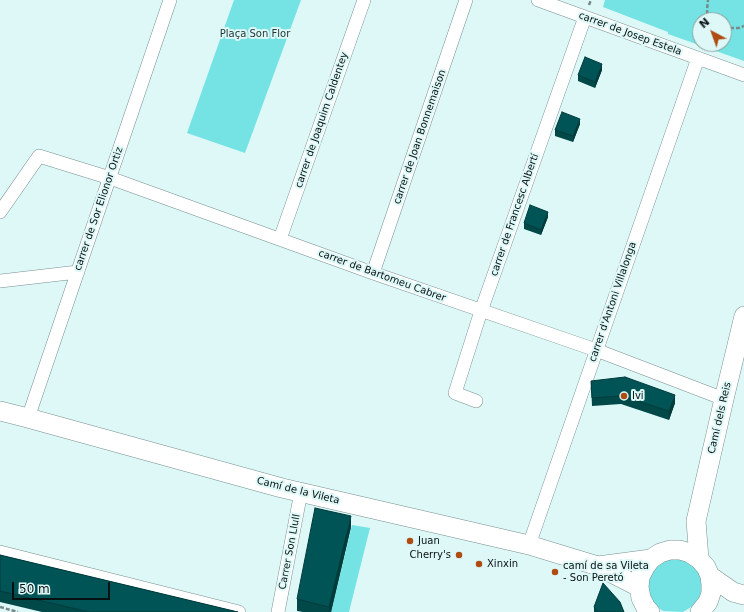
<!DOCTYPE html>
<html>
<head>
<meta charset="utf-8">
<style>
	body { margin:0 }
	#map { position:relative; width:744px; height:612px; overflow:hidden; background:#def8f8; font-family:"DejaVu Sans",sans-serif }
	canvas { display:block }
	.north { position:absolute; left:692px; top:12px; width:40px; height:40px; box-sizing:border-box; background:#def8f8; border:1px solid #889c9c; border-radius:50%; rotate:319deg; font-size:11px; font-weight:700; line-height:16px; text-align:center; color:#081111 }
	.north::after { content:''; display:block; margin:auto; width:14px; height:18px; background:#af4c11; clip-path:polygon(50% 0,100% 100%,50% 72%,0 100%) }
	.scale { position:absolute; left:12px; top:582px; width:98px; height:18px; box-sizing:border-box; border:2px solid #081111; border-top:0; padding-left:5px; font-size:12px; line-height:14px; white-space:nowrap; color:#081111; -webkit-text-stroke:3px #def8f8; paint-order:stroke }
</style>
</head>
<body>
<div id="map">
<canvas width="744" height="612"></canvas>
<div class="north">N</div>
<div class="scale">50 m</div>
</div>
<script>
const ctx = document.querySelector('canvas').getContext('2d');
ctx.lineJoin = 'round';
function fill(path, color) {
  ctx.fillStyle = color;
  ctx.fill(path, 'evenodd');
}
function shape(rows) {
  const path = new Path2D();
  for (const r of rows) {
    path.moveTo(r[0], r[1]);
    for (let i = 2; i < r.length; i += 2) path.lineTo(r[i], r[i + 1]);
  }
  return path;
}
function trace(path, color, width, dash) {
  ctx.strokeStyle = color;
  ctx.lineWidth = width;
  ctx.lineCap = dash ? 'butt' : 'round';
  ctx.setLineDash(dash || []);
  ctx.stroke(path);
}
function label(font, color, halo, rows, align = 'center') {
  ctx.font = font + ' "DejaVu Sans",sans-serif';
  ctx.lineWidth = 4;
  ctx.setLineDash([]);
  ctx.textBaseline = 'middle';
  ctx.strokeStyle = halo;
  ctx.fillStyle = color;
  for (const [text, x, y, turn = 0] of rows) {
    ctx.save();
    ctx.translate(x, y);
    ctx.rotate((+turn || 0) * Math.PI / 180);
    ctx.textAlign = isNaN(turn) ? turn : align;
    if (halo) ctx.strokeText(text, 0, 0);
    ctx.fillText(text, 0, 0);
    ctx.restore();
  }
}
fill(shape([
	[234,0,301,0,245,153,187,133],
	[605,0,744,0,744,61,668,34,668,32,603,7],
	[700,20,724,20,724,44,700,44],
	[352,525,370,528,349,612,331,612],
	[682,556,703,576,701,597,696,604,683,612,663,611,654,605,648,597,649,570,654,564]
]), '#75e3e4');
const street = shape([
	[538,0,744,75],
	[0,212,39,156,110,178,373,273,596,350,724,399],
	[280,239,364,0],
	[373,273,466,0],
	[0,281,78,272],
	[476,401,455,393,481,311,585,17],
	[28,418,170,0],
	[529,545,698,58],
	[0,552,239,612],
	[278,612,301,492]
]);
const secondary = shape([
	[0,411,28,418,282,488,529,545,598,566,639,587],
	[699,559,696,521,724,399,744,316],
	[598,566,651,559],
	[710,576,733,592,744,595],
	[650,612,646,608,641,598,639,587,640,577,645,567,651,559,660,553,670,550,680,550,690,553,699,559,706,567,710,576,711,585,711,593,708,602,700,612]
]);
trace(street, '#789090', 14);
trace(secondary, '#789090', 20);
trace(shape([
	[589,5,591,0],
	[708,20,707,10,708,0],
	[724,28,739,28,744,26],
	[0,607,18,612]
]), '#788a8a', 2.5, [4, 2]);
trace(street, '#fff', 13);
trace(secondary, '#fff', 19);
fill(shape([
	[602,70,595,88,578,81,578,75],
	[580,124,573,142,555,136,555,130],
	[548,217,541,235,524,229,524,223],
	[591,381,675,403,669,420,621,404,592,406],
	[351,527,331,612,303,612,297,611,297,599],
	[0,555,238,612,42,612,0,602],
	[594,607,624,612,594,612]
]), '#014849');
fill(shape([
	[602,64,602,70,595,88,595,82],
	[580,119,580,124,573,142,573,136],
	[548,212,548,217,541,235,541,230],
	[675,395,675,403,669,420,669,411],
	[351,516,351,527,331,612,329,612,329,607]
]), '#013b3c');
const building = shape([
	[585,57,602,64,595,82,578,75,585,57],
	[562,112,580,119,573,136,555,130,562,112],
	[530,205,548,212,541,230,524,223,530,205],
	[625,377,675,395,669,411,621,396,592,398,591,381,625,377],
	[315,508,351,516,329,607,297,599,315,508],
	[0,555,238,612,89,612,0,591,0,555],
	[603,583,620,602,624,612,598,612,594,607,603,583]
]);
fill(building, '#015455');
trace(building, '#013b3c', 1);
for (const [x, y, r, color] of [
	[624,396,4,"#af4c11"],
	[410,541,4,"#af4c11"],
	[459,555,4,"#af4c11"],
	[479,564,4,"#af4c11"],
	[555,572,4,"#af4c11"]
]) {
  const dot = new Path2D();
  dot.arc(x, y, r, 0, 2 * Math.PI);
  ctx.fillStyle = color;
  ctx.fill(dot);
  trace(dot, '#def8f8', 1.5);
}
label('10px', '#213838', '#def8f8', [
	["Plaça Son Flor",255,34]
]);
label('10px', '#081111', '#def8f8', [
	["carrer de Josep Estela",630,34,20],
	["carrer de Joaquim Caldentey",322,120,-71],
	["carrer de Joan Bonnemaison",420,137,-71],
	["carrer de Sor Elionor Ortiz",99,209,-71],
	["carrer de Francesc Albertí",515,215,-71],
	["carrer de Bartomeu Cabrer",382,276,20],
	["carrer d'Antoni Villalonga",613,302,-71],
	["Camí dels Reis",720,418,-77],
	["Camí de la Vileta",298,491,14],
	["Carrer Son Llull",290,552,-79]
]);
label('10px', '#081111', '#def8f8', [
	["Ivi",632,396],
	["Juan",418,541],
	["Cherry's",451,555,"right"],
	["Xinxin",487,564],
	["camí de sa Vileta",563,566],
	["- Son Peretó",563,578]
], 'left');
</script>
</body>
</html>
